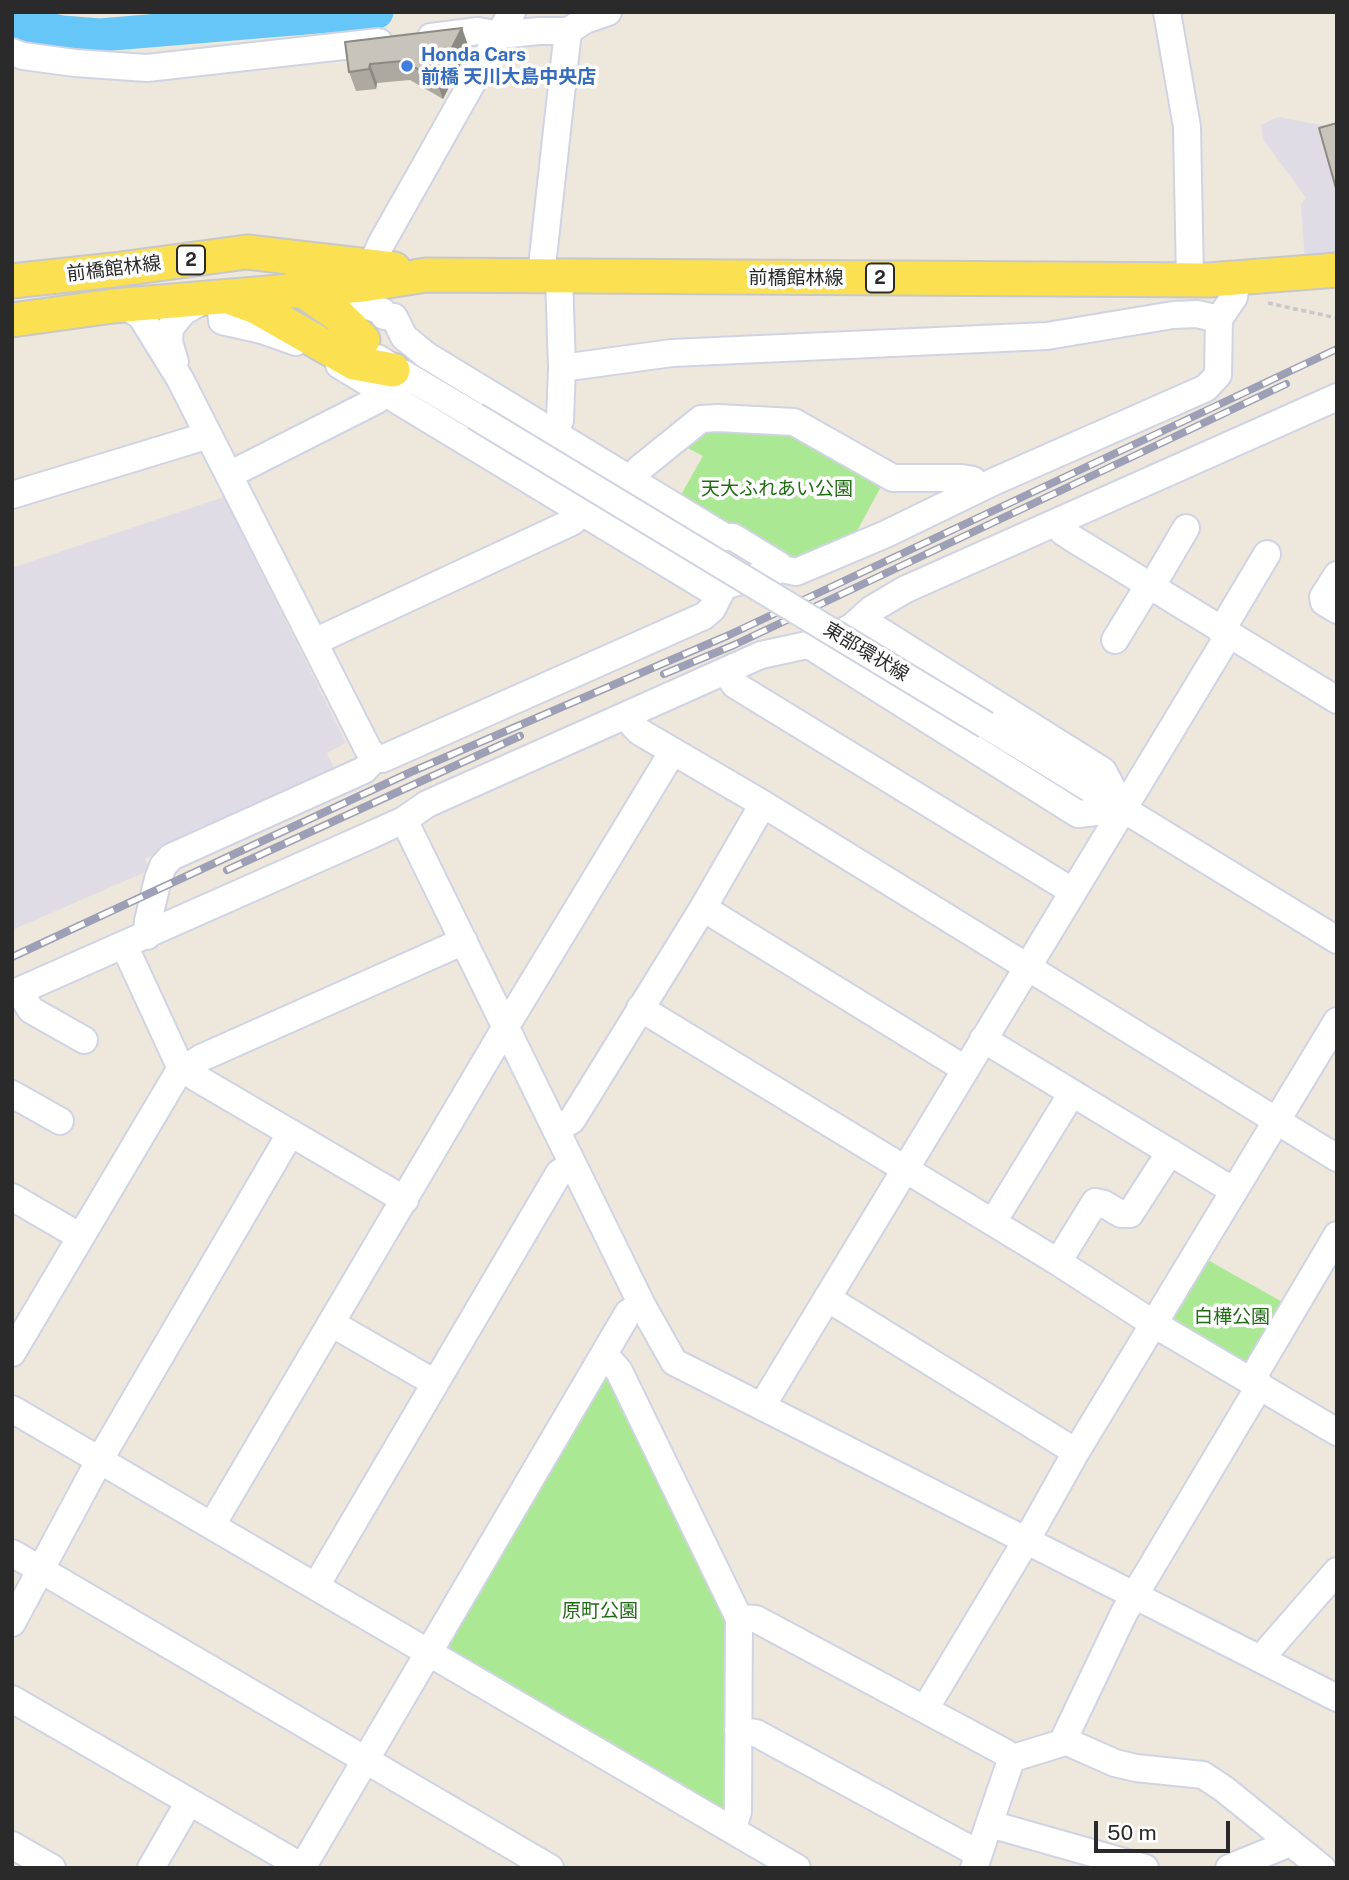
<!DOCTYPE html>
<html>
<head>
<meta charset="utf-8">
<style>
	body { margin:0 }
	#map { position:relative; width:1349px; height:1880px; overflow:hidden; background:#eee7db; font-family:"Public Sans",sans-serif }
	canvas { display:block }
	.frame { position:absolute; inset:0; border:14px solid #2a2a2a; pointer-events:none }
	.scale { position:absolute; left:1094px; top:1821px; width:136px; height:32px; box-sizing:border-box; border:4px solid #2a2a2a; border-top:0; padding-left:9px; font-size:21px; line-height:24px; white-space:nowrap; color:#2a2a2a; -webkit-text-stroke:5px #fff; paint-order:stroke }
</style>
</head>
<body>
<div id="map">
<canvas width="1349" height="1880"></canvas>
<div class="frame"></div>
<div class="scale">50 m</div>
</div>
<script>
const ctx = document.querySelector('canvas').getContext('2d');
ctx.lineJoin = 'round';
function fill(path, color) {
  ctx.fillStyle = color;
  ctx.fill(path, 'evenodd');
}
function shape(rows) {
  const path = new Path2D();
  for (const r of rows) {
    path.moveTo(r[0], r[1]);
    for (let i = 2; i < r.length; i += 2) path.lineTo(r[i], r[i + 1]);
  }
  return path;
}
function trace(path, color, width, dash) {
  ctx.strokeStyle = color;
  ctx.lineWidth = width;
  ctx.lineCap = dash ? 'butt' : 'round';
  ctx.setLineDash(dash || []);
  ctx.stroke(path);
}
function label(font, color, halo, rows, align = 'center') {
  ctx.font = font + ' "Public Sans","Noto Sans JP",sans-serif';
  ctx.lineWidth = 7;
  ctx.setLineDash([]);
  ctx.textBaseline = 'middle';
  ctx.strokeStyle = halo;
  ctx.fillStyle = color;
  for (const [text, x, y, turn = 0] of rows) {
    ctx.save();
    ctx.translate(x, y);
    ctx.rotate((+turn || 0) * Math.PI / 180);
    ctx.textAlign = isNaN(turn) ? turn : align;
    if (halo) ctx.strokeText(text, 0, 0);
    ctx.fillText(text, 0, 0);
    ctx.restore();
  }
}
fill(shape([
	[1278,117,1337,128,1337,254,1305,261,1301,204,1306,198,1263,139,1261,125],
	[224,497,346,743,327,753,335,770,145,859,150,870,12,930,12,568]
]), '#e0dce5');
fill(shape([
	[705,424,791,428,884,481,856,533,792,563,678,500,703,456,680,444],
	[1204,1258,1286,1304,1251,1365,1242,1367,1170,1324,1170,1316],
	[603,1380,613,1380,727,1612,730,1808,721,1813,451,1656,447,1644]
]), '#aae893');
trace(shape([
	[12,22,62,32,100,35,377,12]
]), '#66c6f8', 33);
const minor = shape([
	[1167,12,1187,127,1190,280],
	[431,37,478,31,500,35,539,31,568,31,585,20,608,12],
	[12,52,23,56,75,63,147,68,379,42],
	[541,275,568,31],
	[363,283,381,244,512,12],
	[220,298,222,321,262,330,296,342],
	[361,304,382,311,384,316,394,317,404,337,426,355,725,537,733,537,779,565,782,569],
	[114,306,127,307,141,316,180,379,368,749,374,756,382,759,704,616,712,609,724,586,782,569,796,572,801,570,886,534,993,482,1206,388,1218,375,1219,319,1234,297,1237,279],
	[377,358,475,416],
	[175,362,169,342,170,328,183,312,206,299],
	[339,365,707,588,719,592],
	[562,368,672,353,1047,336,1173,315,1197,314,1219,319],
	[555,433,560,420,562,368,559,276],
	[229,475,377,400,383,391],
	[633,480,639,469,701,419,718,418,794,422,893,478,962,478,973,480,980,488],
	[12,495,196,439,206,433],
	[1057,522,1063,532,1072,538,1337,700],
	[1337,575,1323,597,1324,602,1337,610],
	[1221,631,1267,554],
	[1115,640,1145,591,1155,581,1186,528],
	[314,642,572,522,583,512],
	[809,645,1078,814,1123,809,1103,771,861,619],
	[725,671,735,685,1072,891],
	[628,715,633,725,640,732,763,804,1337,1158],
	[986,725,1337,940],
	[404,820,642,1305,674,1362,1337,1698],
	[703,908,965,1069],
	[147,936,148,921,158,879,163,866,171,857,364,770,376,757],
	[124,945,178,1062,195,1077,405,1200],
	[19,991,31,1010,84,1040],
	[12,994,371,835,404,820,427,804,761,655,821,642,852,627,872,609,906,589,1337,397],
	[640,1008,1058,1262,1154,1324,1337,1432],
	[983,1039,1234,1191],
	[12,1094,60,1121],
	[556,1130,572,1120,703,908,763,804],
	[12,1197,81,1237],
	[993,1222,1072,1093],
	[1058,1262,1095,1202,1104,1204,1121,1214,1130,1214,1170,1152],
	[827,1298,1076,1452],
	[331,1323,435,1383],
	[12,1353,178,1073,201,1058,464,941],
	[602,1358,611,1362,619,1371,739,1618,738,1812,732,1830],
	[1252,1379,1337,1235],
	[762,1406,1228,636],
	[12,1409,797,1868],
	[212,1525,505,1028,673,751],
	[12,1553,550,1868],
	[316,1586,559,1173,573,1165],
	[739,1618,756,1619,1006,1753,1010,1759,1009,1766,974,1868],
	[12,1623,99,1461,290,1134],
	[1264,1661,1269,1649,1337,1571],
	[12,1699,304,1868],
	[925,1709,1026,1541,1076,1452,1337,1021],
	[738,1730,756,1733,979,1854],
	[1063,1740,1115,1763,1136,1768,1203,1775,1224,1789,1322,1868],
	[1010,1759,1062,1743,1124,1613,1260,1385],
	[990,1824,1145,1868],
	[12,1845,52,1868],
	[151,1868,189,1802],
	[302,1868,628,1313,642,1305],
	[1229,1868,1285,1845,1289,1841]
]);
const major = shape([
	[12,281,113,270,247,252,394,269],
	[296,286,338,315,363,340],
	[231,298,256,307,354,363,393,370],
	[12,320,113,306,363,285,426,275,1209,280,1337,270]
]);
trace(minor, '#d0d3e4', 30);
trace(major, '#c8c8c8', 37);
trace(shape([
	[1268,303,1337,318]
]), '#c8c8c8', 3.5, [5, 3.5]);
trace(minor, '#fff', 26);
trace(major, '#fbe152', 33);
const rail = shape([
	[664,674,734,645,1286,384],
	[227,870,520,736],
	[12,957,411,772,729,635,1337,349]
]);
trace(rail, '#9d9fb6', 8);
trace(rail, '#fff', 5, [16]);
const minorBridge = shape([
	[475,416,986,725]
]);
trace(minorBridge, '#d0d3e4', 30, []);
trace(minorBridge, '#fff', 26);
fill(shape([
	[345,42,469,48,443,99,410,80,377,83,376,89,356,91,349,72]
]), '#ada9a1');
fill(shape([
	[462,28,469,48,443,99,436,79],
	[370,64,377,83,376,89,369,69]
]), '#8d8983');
const building = shape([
	[462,28,436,79,403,61,370,64,369,69,349,72,345,42,462,28],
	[1337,123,1337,192,1319,128,1337,123]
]);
fill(building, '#c9c4bb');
trace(building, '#8d8983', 2);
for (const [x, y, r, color] of [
	[407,66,7,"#3f7fe0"]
]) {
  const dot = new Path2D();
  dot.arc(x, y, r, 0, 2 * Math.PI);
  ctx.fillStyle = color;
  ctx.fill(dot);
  trace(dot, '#fff', 2.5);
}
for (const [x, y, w] of [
	[191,260,28],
	[880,278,28]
]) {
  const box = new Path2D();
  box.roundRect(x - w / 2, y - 14.5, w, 29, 5);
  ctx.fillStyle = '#fff';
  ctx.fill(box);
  trace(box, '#2a2a2a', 2);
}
label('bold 18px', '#2a2a2a', null, [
	["2",191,260],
	["2",880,278]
]);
label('bold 19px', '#366cbe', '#fff', [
	["Honda Cars",421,55],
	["前橋 天川大島中央店",421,77]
], 'left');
label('19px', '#2a2a2a', '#fff', [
	["前橋館林線",114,269,-7],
	["前橋館林線",796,278],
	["東部環状線",866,652,31]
]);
label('19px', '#206d14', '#fff', [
	["天大ふれあい公園",777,489],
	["白樺公園",1232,1317],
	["原町公園",600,1611]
]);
</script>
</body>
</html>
